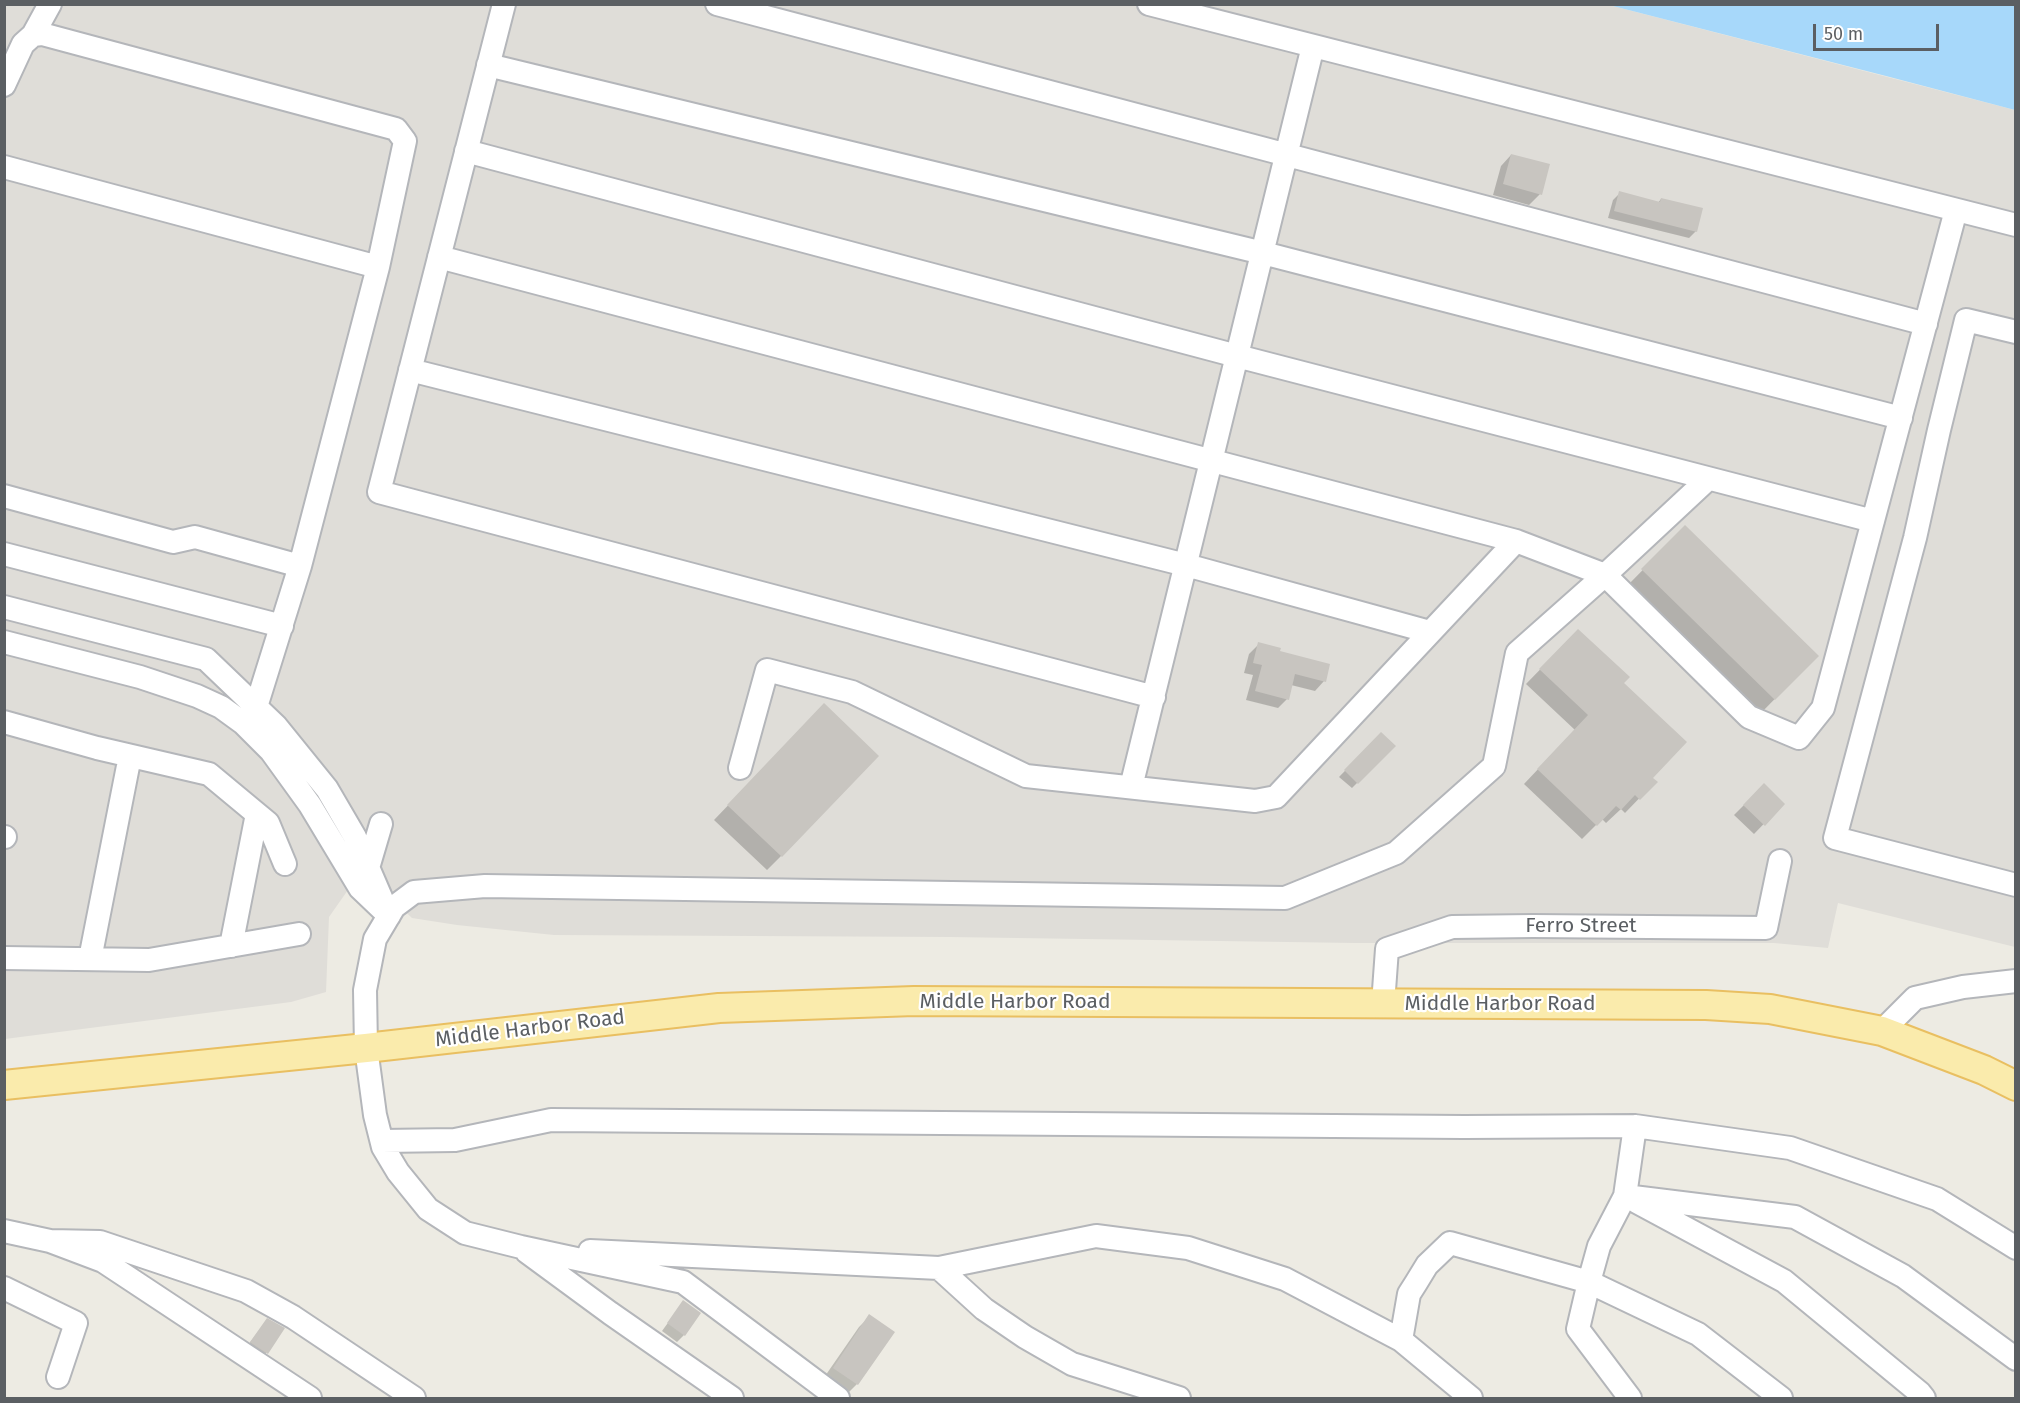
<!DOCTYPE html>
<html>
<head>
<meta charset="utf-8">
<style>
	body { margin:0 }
	#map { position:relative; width:2020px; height:1403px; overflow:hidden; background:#edebe3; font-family:"Fira Sans",sans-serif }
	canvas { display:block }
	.frame { position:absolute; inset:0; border:6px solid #5b5f63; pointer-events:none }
	.scale { position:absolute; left:1813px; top:24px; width:126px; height:27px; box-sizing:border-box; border:3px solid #5b5f63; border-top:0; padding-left:8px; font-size:18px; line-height:21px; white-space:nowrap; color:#5b5f63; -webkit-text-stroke:4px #fff; paint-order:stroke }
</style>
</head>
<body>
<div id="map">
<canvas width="2020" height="1403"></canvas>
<div class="frame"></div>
<div class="scale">50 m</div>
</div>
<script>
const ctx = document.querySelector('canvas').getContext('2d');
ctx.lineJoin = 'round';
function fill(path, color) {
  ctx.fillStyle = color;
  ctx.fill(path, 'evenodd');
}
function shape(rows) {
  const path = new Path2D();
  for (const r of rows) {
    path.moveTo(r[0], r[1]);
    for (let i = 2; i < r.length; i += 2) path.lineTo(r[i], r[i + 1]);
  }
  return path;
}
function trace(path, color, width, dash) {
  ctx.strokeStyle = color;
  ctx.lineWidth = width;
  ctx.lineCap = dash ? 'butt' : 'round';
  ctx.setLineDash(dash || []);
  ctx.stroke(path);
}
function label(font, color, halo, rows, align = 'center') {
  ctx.font = font + ' "Fira Sans",sans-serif';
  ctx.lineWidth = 4.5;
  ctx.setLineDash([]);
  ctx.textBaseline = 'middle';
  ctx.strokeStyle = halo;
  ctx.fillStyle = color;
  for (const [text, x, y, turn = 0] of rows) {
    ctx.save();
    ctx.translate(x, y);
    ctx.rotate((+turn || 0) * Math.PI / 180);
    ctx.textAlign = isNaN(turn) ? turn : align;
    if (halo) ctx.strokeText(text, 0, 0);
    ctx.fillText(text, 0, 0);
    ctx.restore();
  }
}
fill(shape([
	[4,5,1609,5,2015,110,2015,947,1838,903,1828,948,1774,943,1355,943,950,937,554,935,457,925,412,918,362,870,329,917,326,992,291,1002,5,1039]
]), '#dfddd8');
fill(shape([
	[1609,5,2015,5,2015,110,1886,76]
]), '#a7d8fa');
fill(shape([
	[1511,155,1540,194,1529,205,1493,195,1501,166],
	[1620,193,1658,203,1661,199,1696,231,1689,238,1608,218,1613,200],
	[1685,527,1817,656,1760,714,1628,585],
	[1259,644,1278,652,1324,681,1315,691,1291,685,1287,699,1278,708,1246,700,1253,675,1244,673,1249,654],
	[1564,645,1622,683,1651,778,1655,782,1625,813,1621,809,1606,823,1602,819,1582,839,1524,784,1575,730,1526,684],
	[810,720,781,856,767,870,714,820],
	[1381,734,1394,746,1352,788,1339,777],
	[1764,785,1783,804,1754,834,1734,815],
	[683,1302,684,1335,677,1342,662,1331],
	[870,1316,893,1332,857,1384,846,1395,823,1379,859,1327],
	[267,1320,266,1353,260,1360,245,1349]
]), '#0003');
fill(shape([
	[1511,154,1550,164,1542,195,1503,184],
	[1619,191,1660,202,1661,198,1703,208,1697,232,1614,211],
	[1685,525,1819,656,1775,700,1641,569],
	[1578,629,1630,677,1624,683,1687,742,1653,778,1658,782,1640,800,1635,795,1621,810,1616,806,1597,826,1537,769,1588,715,1539,669],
	[1258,642,1281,648,1280,651,1330,664,1326,682,1295,674,1289,700,1255,691,1262,665,1253,663],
	[824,703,879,756,782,857,727,805],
	[1381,732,1396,746,1358,784,1344,770],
	[1764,783,1785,804,1765,826,1743,805],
	[683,1300,701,1313,685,1336,667,1323],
	[869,1314,895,1332,858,1385,833,1368],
	[267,1318,285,1328,268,1354,250,1342]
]), '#c8c5c0');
const minor = shape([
	[504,4,379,492,1154,697],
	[717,4,1926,324],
	[1149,4,2016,225],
	[33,35,50,4],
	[488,65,1263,253,1901,418],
	[4,85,23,44,33,35,42,34,396,129,405,141,378,267],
	[466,151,1237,356,1873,521],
	[4,167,378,267,300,566,195,537,173,542,4,496],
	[439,257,1516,541],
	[2016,332,1966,320,1939,430,1915,538,1835,838,2016,885],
	[410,370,1186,565,1430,632],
	[4,554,282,626],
	[4,607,206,659,276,726,327,789,355,837,389,916],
	[4,642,140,677,197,696,221,707,243,723,271,751,310,805,360,888,382,909],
	[249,719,256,707,300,566],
	[4,722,97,748,209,774,268,823,285,864],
	[740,768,767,670,852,692,1026,776,1255,801,1276,797,1516,541,1605,575,1749,717,1799,738,1823,708,1956,210],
	[1131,787,1313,46],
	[4,837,5,837],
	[368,868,381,824],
	[231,946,257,814],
	[4,958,149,960,299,934],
	[90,959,130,756],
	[1383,1004,1387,949,1452,927,1533,926,1766,928,1780,861],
	[1882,1031,1915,998,1963,987,2016,981],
	[382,1141,455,1140,551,1120,1464,1127,1635,1126,1790,1148,1937,1199,2016,1248],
	[1625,1196,1795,1217,1903,1276,2016,1359],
	[1637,1202,1784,1281,1920,1393,1924,1398],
	[4,1231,50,1241,103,1261,310,1398],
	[50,1241,100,1242,246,1291,293,1317,414,1398],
	[590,1251,939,1268,1096,1236,1188,1248,1285,1279,1401,1340],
	[527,1252,610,1313,732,1398],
	[939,1268,984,1309,1025,1337,1072,1364,1179,1398],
	[4,1288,76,1323,58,1377],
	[838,1398,683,1282,521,1247,465,1233,428,1209,398,1172,383,1147,375,1115,366,1048,365,990,375,939,394,907,414,892,485,886,1285,898,1396,853,1494,766,1517,653,1605,575,1708,479],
	[1471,1398,1401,1340,1409,1294,1416,1283,1427,1265,1450,1243,1589,1282,1599,1246,1625,1196,1635,1126],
	[1630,1398,1578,1329,1589,1282,1698,1334,1781,1398]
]);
const major = shape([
	[4,1085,366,1048,719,1008,914,1001,1706,1005,1770,1009,1882,1031,1984,1070,2016,1086]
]);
trace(minor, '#b4b6ba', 26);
trace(major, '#e9bf61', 32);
trace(minor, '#fff', 22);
trace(major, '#faebac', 28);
label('21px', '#5b5f63', '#fff', [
	["Ferro Street",1581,926],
	["Middle Harbor Road",1015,1002],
	["Middle Harbor Road",1500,1004],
	["Middle Harbor Road",530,1029,-7]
]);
</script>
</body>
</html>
